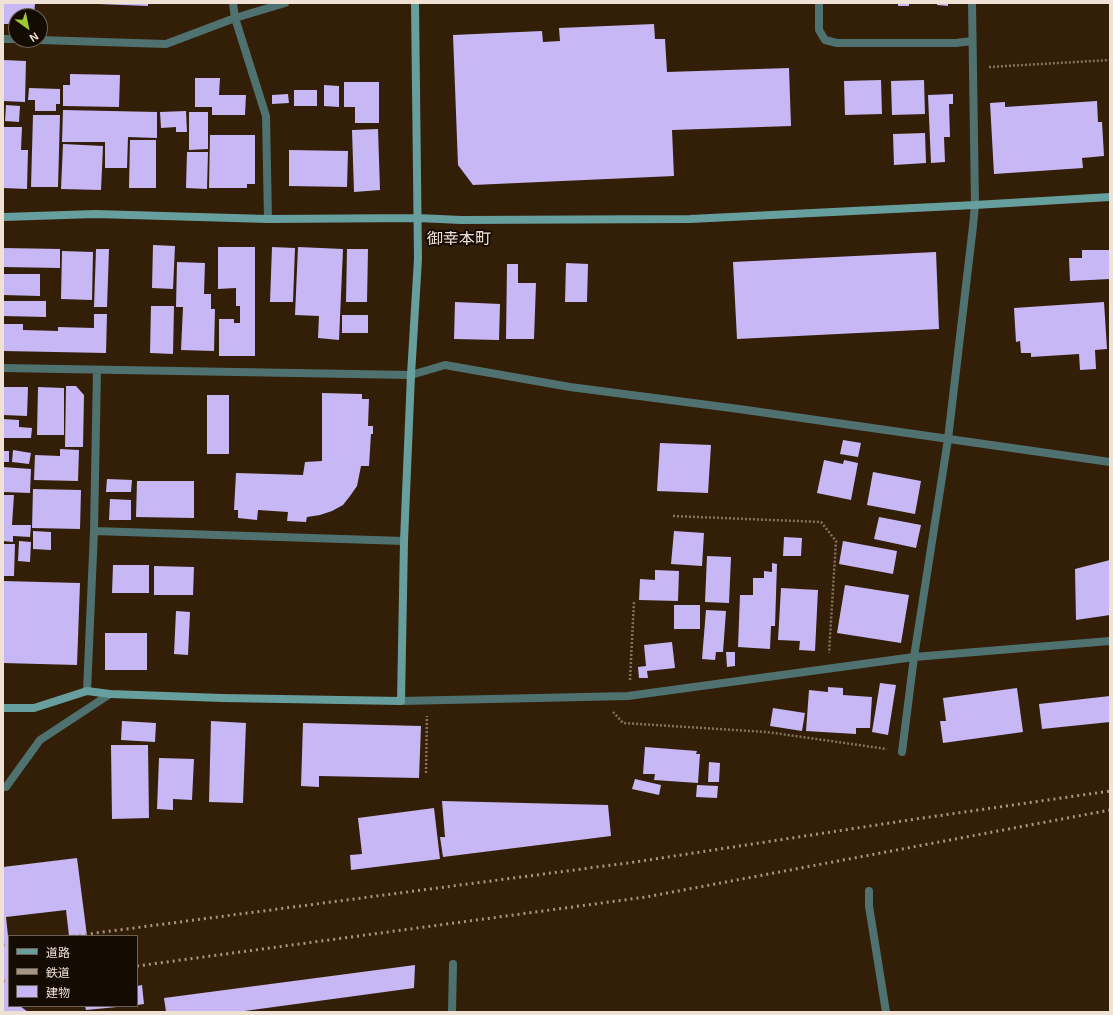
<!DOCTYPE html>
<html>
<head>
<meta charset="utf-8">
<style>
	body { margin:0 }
	#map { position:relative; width:1113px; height:1015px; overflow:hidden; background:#331e08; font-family:Arial,"Noto Sans JP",sans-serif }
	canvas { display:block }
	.frame { position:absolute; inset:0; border:4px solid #efe1d4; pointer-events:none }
	.legend { position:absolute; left:8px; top:935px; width:130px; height:72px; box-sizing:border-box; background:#140b03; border:1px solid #6c6157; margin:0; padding:5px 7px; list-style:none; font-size:12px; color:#efe1d4 }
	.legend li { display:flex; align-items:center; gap:8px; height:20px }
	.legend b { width:20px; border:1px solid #6c6157 }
	.north { position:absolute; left:8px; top:8px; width:40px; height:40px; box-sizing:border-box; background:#140b03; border:1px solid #6c6157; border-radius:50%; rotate:147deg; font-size:11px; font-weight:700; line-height:16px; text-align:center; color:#efe1d4 }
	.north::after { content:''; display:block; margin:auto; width:14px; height:18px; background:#9dca30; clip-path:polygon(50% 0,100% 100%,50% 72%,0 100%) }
</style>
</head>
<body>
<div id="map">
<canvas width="1113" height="1015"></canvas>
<div class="frame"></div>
<ul class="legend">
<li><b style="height:5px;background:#669f9d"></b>道路</li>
<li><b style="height:5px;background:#a79686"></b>鉄道</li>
<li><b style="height:11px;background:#c8b7f5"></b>建物</li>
</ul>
<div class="north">N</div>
</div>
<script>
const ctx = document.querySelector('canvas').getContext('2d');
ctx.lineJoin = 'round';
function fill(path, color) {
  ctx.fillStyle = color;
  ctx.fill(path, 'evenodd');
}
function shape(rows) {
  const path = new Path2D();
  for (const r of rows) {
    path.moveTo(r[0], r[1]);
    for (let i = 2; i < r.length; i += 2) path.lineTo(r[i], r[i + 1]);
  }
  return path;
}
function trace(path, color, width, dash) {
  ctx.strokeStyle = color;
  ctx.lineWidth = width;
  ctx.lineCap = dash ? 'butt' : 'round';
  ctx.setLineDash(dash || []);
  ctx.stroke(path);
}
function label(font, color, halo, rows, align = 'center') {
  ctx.font = font + ' Arial,"Noto Sans JP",sans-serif';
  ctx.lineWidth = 4;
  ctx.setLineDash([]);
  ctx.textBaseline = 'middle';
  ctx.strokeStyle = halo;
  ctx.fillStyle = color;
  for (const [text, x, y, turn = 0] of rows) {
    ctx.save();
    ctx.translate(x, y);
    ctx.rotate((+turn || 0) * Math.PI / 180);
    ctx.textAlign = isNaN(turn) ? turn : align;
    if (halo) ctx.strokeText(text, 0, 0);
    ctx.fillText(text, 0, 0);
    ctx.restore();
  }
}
fill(shape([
	[3,3,35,3,34,16,16,16,16,24,3,24],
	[99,3,148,3,148,6,99,4],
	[898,3,909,3,909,6,898,6],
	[937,3,948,3,948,6,937,5],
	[654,24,655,39,665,39,667,72,789,68,791,126,672,130,674,176,473,185,458,165,453,35,542,31,543,42,560,41,559,28],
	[3,60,26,61,25,102,3,101],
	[70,74,120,75,119,107,63,106,63,85,70,85],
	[195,78,220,78,219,95,246,95,245,115,212,115,212,107,195,107],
	[881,80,882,114,845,115,844,81],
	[924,80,925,114,892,115,891,81],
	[344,82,379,82,379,123,355,123,355,107,344,107],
	[324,85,339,86,339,107,324,106],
	[29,88,60,89,60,104,56,104,56,111,35,111,35,100,28,100],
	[294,90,317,90,317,106,294,106],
	[288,94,289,103,272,104,272,95],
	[953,94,953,104,949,104,950,137,944,137,945,162,931,163,928,95],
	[1097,101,1098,122,1102,122,1104,156,1082,158,1083,168,994,174,990,103,1005,102,1005,107],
	[6,105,20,106,19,122,5,121],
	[63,110,157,112,157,138,128,137,127,168,105,168,105,142,62,142],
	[186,111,187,132,176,132,176,127,161,128,160,112],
	[189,112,208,112,208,149,189,150],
	[33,115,60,115,58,187,31,187],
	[3,127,22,127,21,150,28,150,27,189,3,188],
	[378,129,380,190,354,192,352,130],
	[925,133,926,163,894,165,893,134],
	[210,135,255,135,255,184,247,184,247,188,209,188],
	[130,140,156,140,156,188,129,188],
	[63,144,103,146,101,190,61,189],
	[289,150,348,151,347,187,289,186],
	[187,152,208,152,207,189,186,188],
	[153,245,175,246,173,289,152,288],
	[218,247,255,247,255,356,219,356,219,319,234,319,234,323,240,323,240,306,236,306,236,288,218,289],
	[272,247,295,248,293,302,270,302],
	[298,247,343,249,339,340,318,338,319,316,295,315],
	[3,248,60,249,60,268,3,267],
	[96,249,109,249,107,307,94,307],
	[347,249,368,249,367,302,346,302],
	[1082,250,1110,250,1110,279,1070,281,1069,258,1082,258],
	[62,251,93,252,92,300,61,299],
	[936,252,939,329,737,339,733,262],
	[177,262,205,263,204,294,211,294,211,309,215,309,214,351,181,350,183,307,176,307],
	[566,263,588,264,587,302,565,302],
	[507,264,518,264,518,283,536,283,534,339,506,339],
	[3,274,40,274,40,296,3,295],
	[3,301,46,301,46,317,3,316],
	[455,302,500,304,499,340,454,339],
	[1104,302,1107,349,1095,350,1096,369,1080,370,1079,354,1031,357,1031,353,1021,353,1020,341,1016,342,1014,308],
	[151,306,174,306,173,354,150,353],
	[94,314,107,314,106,353,3,351,3,324,23,324,23,330,58,331,58,327,94,328],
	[342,315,368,315,368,333,342,333],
	[66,386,76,386,84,395,83,447,65,447],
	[3,387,28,387,27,416,3,415],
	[38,387,64,388,64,435,37,435],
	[322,393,362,394,362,399,369,399,368,426,373,426,373,434,371,434,369,466,361,466,357,486,350,496,343,505,332,511,320,515,307,517,306,522,287,521,288,512,258,510,257,520,238,518,238,510,234,510,236,473,303,475,305,462,322,461],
	[207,395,229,395,229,454,207,454],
	[3,419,19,420,19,427,32,428,31,438,3,438],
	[843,440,861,443,858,457,840,454],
	[660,443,711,445,708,493,657,491],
	[60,449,79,450,78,481,34,480,35,455,60,456],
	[13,450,31,453,29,464,12,462],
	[3,451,9,451,9,462,3,462],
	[824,460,843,464,844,460,858,463,851,500,817,493],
	[3,467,31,469,30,493,3,492],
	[873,472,921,481,915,514,867,505],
	[107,479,132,480,131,492,106,492],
	[137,481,194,481,194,518,136,517],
	[33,489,81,490,80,529,32,528],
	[3,495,14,495,12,525,31,525,30,537,13,536,13,542,3,541],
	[110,499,131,500,131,520,109,520],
	[879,517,921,525,916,548,874,539],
	[33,531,51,532,51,550,33,549],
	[674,531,704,533,702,566,671,564],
	[784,537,802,538,801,556,783,556],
	[19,541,31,542,30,562,18,561],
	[843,541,897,551,893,574,839,564],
	[3,544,15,544,14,576,3,576],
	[707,556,731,557,729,603,705,602],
	[1110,560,1110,615,1076,620,1075,569],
	[772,563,777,564,775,626,771,626,770,649,738,647,740,595,753,595,753,578,764,578,764,571,772,572],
	[113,565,149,565,149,593,112,593],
	[154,566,194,567,193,595,154,595],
	[655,570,679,571,678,601,639,600,640,579,655,580],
	[3,581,80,583,77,665,3,663],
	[845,585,909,595,901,643,837,633],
	[781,588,818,590,815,651,799,650,800,641,778,640],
	[674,605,700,605,700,629,674,629],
	[706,610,726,611,723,652,716,652,715,660,702,659],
	[176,611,190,612,188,655,174,654],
	[105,633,147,633,147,670,105,670],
	[672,642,675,668,647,671,648,678,639,678,638,667,646,666,644,645],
	[726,652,735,652,735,666,727,667],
	[880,683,896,685,888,735,872,732],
	[828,687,843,688,843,695,872,697,870,728,856,728,856,734,806,731,809,690,828,692],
	[1017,688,1023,732,943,743,940,721,946,721,943,698],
	[1110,696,1110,722,1042,729,1039,704],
	[773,708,805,713,802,731,770,726],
	[122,721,156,723,155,742,121,740],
	[211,721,246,723,243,803,209,802],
	[303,723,421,726,419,778,319,776,319,787,301,786],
	[111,745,148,745,149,818,112,819],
	[645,747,697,751,696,754,700,754,698,783,654,780,655,774,643,774],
	[159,758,194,759,192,800,173,799,173,810,157,809],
	[709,762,720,763,719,782,708,782],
	[635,779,661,785,659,795,632,789],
	[697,785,718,786,717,798,696,797],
	[442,801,608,805,611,836,443,857,440,837,445,837],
	[434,808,440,859,351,870,350,855,362,854,358,818],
	[77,858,87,936,69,936,66,910,6,917,9,945,9,1006,20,1006,28,1012,3,1012,3,867],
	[415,965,414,988,237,1012,166,1012,164,998],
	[142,985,144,1004,137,1005,137,986],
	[85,1006,117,1006,117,1007,86,1010]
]), '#c8b7f5');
trace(shape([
	[989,67,1110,60],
	[673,516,821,522,836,541,829,653],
	[630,680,634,601],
	[613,712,623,723,767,732,887,749],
	[426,773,427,716]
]), '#857361', 2.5, [2, 2]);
trace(shape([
	[233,3,235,18,266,116,268,219],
	[819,3,819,30,825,40,837,43,956,43,972,41],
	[3,39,16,39],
	[40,40,166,44,235,18,285,3],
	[3,368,411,375,445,365,570,387,739,409,1110,462],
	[94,531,404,541],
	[87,691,94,531,97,370],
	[401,701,628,696,914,657,1110,641],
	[902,752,914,657,948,439,973,226,975,205,972,3],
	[3,787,6,787,40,740,110,694],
	[869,891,869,906,886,1012],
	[452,1012,453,964]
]), '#4f7271', 8);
trace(shape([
	[3,217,95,214,268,219,418,218,461,220,690,219,975,205,1110,197],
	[3,708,34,708,87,691,110,694,222,698,401,701,404,541,411,375,418,259,415,3]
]), '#669f9d', 8);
trace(shape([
	[73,936,635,862,916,819,1110,791],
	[3,945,9,944],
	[137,966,646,897,1110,810],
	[3,981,9,981]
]), '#a79686', 3, [2, 4]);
label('16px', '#efe1d4', '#140b03', [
	["御幸本町",459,240]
]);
</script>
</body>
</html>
